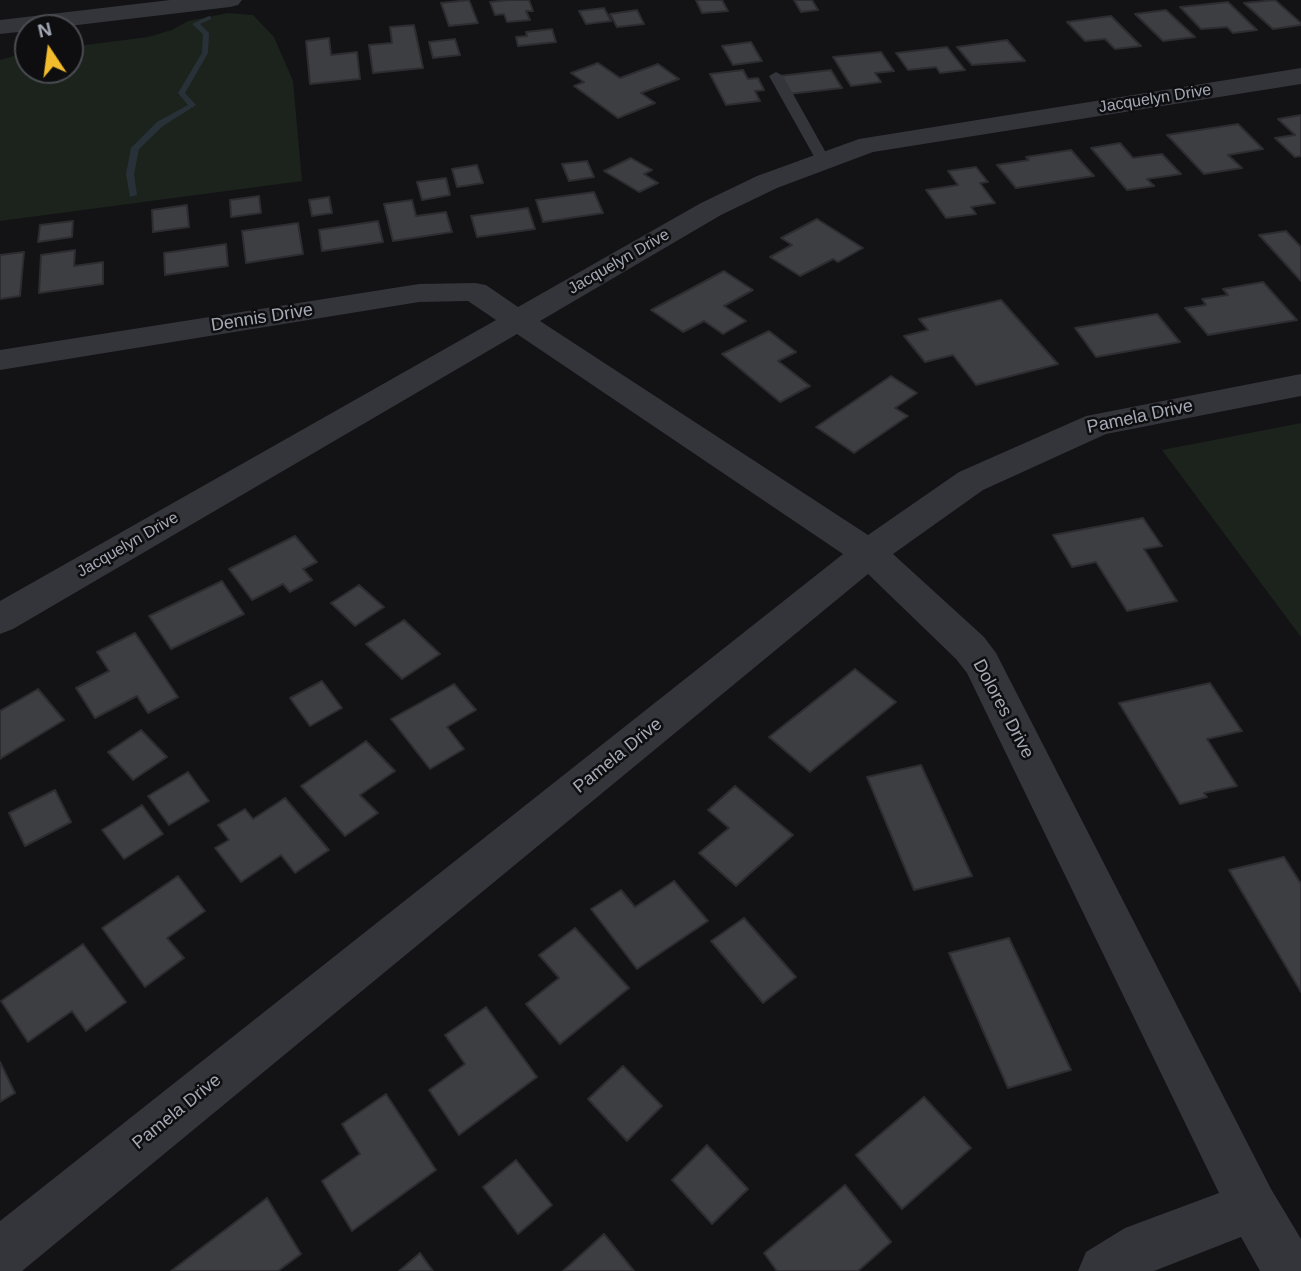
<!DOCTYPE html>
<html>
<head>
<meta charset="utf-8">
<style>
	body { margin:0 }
	#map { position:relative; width:1301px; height:1271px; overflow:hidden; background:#131315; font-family:Helvetica,sans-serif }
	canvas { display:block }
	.north { position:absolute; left:14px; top:14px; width:70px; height:70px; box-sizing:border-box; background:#0e0e10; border:2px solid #4a4c52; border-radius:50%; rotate:347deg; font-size:19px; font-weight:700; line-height:28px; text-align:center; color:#a4a9b5 }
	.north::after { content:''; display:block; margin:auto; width:24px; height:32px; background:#f3bc2d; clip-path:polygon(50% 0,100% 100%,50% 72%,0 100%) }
</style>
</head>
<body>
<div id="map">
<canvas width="1301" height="1271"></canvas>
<div class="north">N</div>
</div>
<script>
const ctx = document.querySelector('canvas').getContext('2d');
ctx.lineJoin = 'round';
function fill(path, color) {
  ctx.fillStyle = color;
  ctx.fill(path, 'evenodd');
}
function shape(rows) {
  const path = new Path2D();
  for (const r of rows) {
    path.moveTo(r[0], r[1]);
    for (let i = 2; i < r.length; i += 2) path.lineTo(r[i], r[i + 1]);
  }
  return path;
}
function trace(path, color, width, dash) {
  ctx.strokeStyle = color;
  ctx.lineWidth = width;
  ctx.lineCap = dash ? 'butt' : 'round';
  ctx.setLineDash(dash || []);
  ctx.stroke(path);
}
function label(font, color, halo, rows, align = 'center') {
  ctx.font = font + ' Helvetica,sans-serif';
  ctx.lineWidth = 5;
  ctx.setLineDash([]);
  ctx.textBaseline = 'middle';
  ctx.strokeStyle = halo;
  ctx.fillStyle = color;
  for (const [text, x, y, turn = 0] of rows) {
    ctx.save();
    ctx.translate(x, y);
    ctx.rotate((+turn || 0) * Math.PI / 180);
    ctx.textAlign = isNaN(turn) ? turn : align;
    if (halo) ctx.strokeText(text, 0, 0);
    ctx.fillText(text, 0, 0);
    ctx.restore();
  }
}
fill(shape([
	[228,13,253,15,274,37,293,81,302,181,0,221,0,60,28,52,28,70,70,70,70,47,148,37,172,30,188,21],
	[1301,423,1301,637,1162,450]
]), '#1b231c');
fill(shape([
	[209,16,211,17,211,19,200,24,209,33,208,53,185,93,196,105,163,126,139,149,134,174,137,195,130,197,126,174,131,148,157,122,188,105,178,93,202,53,203,34,192,24,209,16]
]), '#293138');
const building = shape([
	[469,0,478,23,449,26,441,3,469,0],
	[508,0,529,0,533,11,526,11,530,20,507,22,504,14,495,15,490,2,508,0],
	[696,0,722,0,728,11,702,13,696,0],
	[794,0,812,0,818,10,801,12,794,0],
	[1275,0,1301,23,1301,25,1273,29,1244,3,1275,0],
	[1228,2,1257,30,1233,33,1227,27,1201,29,1180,7,1228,2],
	[604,8,611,21,586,24,579,11,604,8],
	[637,10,644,24,617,27,610,14,637,10],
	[1166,10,1195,37,1163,41,1135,14,1166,10],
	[1111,16,1141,46,1115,49,1105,39,1085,41,1067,22,1111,16],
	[414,25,423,68,373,73,369,45,392,43,390,27,414,25],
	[552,29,556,42,518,46,516,37,527,36,526,32,552,29],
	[329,38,331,55,357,52,360,79,310,84,306,41,329,38],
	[455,39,460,55,433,58,429,42,455,39],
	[1007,40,1025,61,972,65,957,47,1007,40],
	[751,42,762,61,733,65,722,46,751,42],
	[947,47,965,70,940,73,936,67,908,70,896,53,947,47],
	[881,52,894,71,875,73,881,82,851,86,833,57,881,52],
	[598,63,620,78,658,64,679,79,641,93,655,103,618,118,574,86,584,82,571,73,598,63],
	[743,70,748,79,758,78,764,90,755,91,760,101,726,105,710,74,743,70],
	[831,70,842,88,789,94,779,76,831,70],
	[1301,115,1301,156,1295,157,1275,138,1295,135,1278,119,1301,115],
	[1238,124,1263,149,1228,155,1242,168,1204,174,1167,135,1238,124],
	[1120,143,1133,158,1162,154,1181,174,1147,179,1154,186,1127,190,1091,148,1120,143],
	[1071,150,1094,176,1016,188,997,165,1029,160,1026,157,1071,150],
	[631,158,652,170,644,174,658,183,639,192,604,171,631,158],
	[587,161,594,177,569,181,562,164,587,161],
	[477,165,483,183,457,187,452,169,477,165],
	[976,167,988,182,980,183,995,203,971,207,976,214,946,218,926,190,958,185,948,171,976,167],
	[446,178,450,195,422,200,417,182,446,178],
	[594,192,603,213,543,222,536,200,594,192],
	[259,196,261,213,231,217,230,200,259,196],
	[329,197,332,213,312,216,309,200,329,197],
	[412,200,416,216,446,212,452,232,393,241,384,204,412,200],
	[187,205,189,227,153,232,152,210,187,205],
	[528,208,535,229,477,237,471,216,528,208],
	[817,219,863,248,838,262,833,259,800,276,770,257,792,245,781,238,817,219],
	[73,221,72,237,38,242,40,225,73,221],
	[378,221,383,242,322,251,319,230,378,221],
	[298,223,303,254,246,263,242,231,298,223],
	[1286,231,1301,247,1301,281,1259,235,1286,231],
	[226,244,228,266,165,275,164,253,226,244],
	[75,250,74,266,103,262,103,284,39,293,41,255,75,250],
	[24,252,20,296,0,299,0,255,24,252],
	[724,271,753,290,724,306,746,321,723,334,704,321,683,332,651,310,724,271],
	[1263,282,1297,320,1208,335,1185,308,1206,305,1202,299,1228,295,1223,289,1263,282],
	[1001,300,1058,364,976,385,953,355,925,362,904,336,928,330,919,319,1001,300],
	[1157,314,1180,342,1096,357,1075,328,1157,314],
	[769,331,796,352,778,361,810,386,780,402,722,354,769,331],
	[891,376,917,393,895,408,908,416,854,453,816,427,891,376],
	[1143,518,1162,546,1144,549,1177,601,1127,611,1096,562,1072,567,1053,535,1143,518],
	[295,536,317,562,303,569,312,580,290,592,283,584,252,600,229,569,295,536],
	[222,581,244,614,171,649,149,616,222,581],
	[359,585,384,607,355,626,331,603,359,585],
	[404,620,440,654,402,679,366,644,404,620],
	[135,633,178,697,148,713,137,696,95,718,76,688,109,671,97,652,135,633],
	[855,669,896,702,810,772,769,737,855,669],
	[322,681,342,708,310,726,290,698,322,681],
	[1210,683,1242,731,1207,739,1237,786,1204,793,1207,797,1180,804,1119,703,1210,683],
	[454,684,476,710,447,727,464,749,430,769,391,719,454,684],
	[38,689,64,720,0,759,0,711,38,689],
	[141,730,167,757,133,780,108,752,141,730],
	[366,741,395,771,360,795,378,813,345,836,301,786,366,741],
	[921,765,972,876,914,890,867,777,921,765],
	[188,772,209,801,169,825,148,796,188,772],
	[735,786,793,835,736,886,699,853,729,828,708,810,735,786],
	[55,790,71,822,25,846,9,813,55,790],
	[285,798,329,850,295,873,281,855,241,882,215,848,229,840,218,825,245,809,253,819,285,798],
	[142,805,163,834,124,859,102,830,142,805],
	[1284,857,1301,884,1301,992,1229,870,1284,857],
	[178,876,205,911,167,938,184,958,145,987,102,928,178,876],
	[674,881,708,921,637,969,591,909,621,890,635,907,674,881],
	[744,918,796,977,763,1003,711,941,744,918],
	[575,928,629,988,560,1044,526,1004,559,978,539,955,575,928],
	[1009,938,1071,1070,1008,1088,949,953,1009,938],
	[83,944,126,1002,86,1031,72,1011,28,1042,1,1001,83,944],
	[486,1007,537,1077,459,1135,429,1090,465,1064,445,1035,486,1007],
	[0,1062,15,1093,0,1102,0,1062],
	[623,1066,662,1106,627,1141,588,1099,623,1066],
	[386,1094,436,1170,352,1231,322,1181,360,1154,342,1124,386,1094],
	[924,1097,971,1148,902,1209,856,1155,924,1097],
	[707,1145,748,1189,712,1224,672,1180,707,1145],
	[516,1160,552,1205,518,1234,483,1187,516,1160],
	[845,1185,891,1242,858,1271,777,1271,764,1253,845,1185],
	[267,1198,301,1254,278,1271,171,1271,267,1198],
	[604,1234,634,1271,563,1271,604,1234],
	[420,1253,433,1271,399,1271,420,1253]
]);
fill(building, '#3d3e42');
trace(building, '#2d2d31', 2);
fill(shape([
	[776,72,783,76,830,160,828,163,818,163,816,160,769,76,776,72]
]), '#34353a');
fill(shape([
	[1301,68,1301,84,873,152,777,188,721,215,540,321,868,535,959,472,1086,416,1301,374,1301,396,1106,434,983,490,893,554,984,637,996,653,1271,1189,1301,1239,1301,1271,1260,1271,1241,1237,1154,1271,1078,1271,1086,1252,1125,1228,1219,1193,967,673,956,659,868,574,22,1271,0,1271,0,1221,843,554,517,334,13,629,0,634,0,601,496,320,468,301,419,302,0,370,0,350,419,284,475,283,486,285,518,307,701,203,757,176,859,139,1301,68]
]), '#34353a');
fill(shape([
	[170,0,242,0,238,5,230,7,52,28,28,28,28,31,0,34,0,20,170,0]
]), '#34353a');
label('16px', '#a4a9b5', '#0e0e10', [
	["Jacquelyn Drive",1155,99,-9],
	["Jacquelyn Drive",619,262,-30],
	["Jacquelyn Drive",128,545,-30]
]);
label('18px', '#a4a9b5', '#0e0e10', [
	["Dennis Drive",262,318,-9],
	["Pamela Drive",1140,417,-12],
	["Dolores Drive",1003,709,62],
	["Pamela Drive",618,756,-39],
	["Pamela Drive",177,1112,-39]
]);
</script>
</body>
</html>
